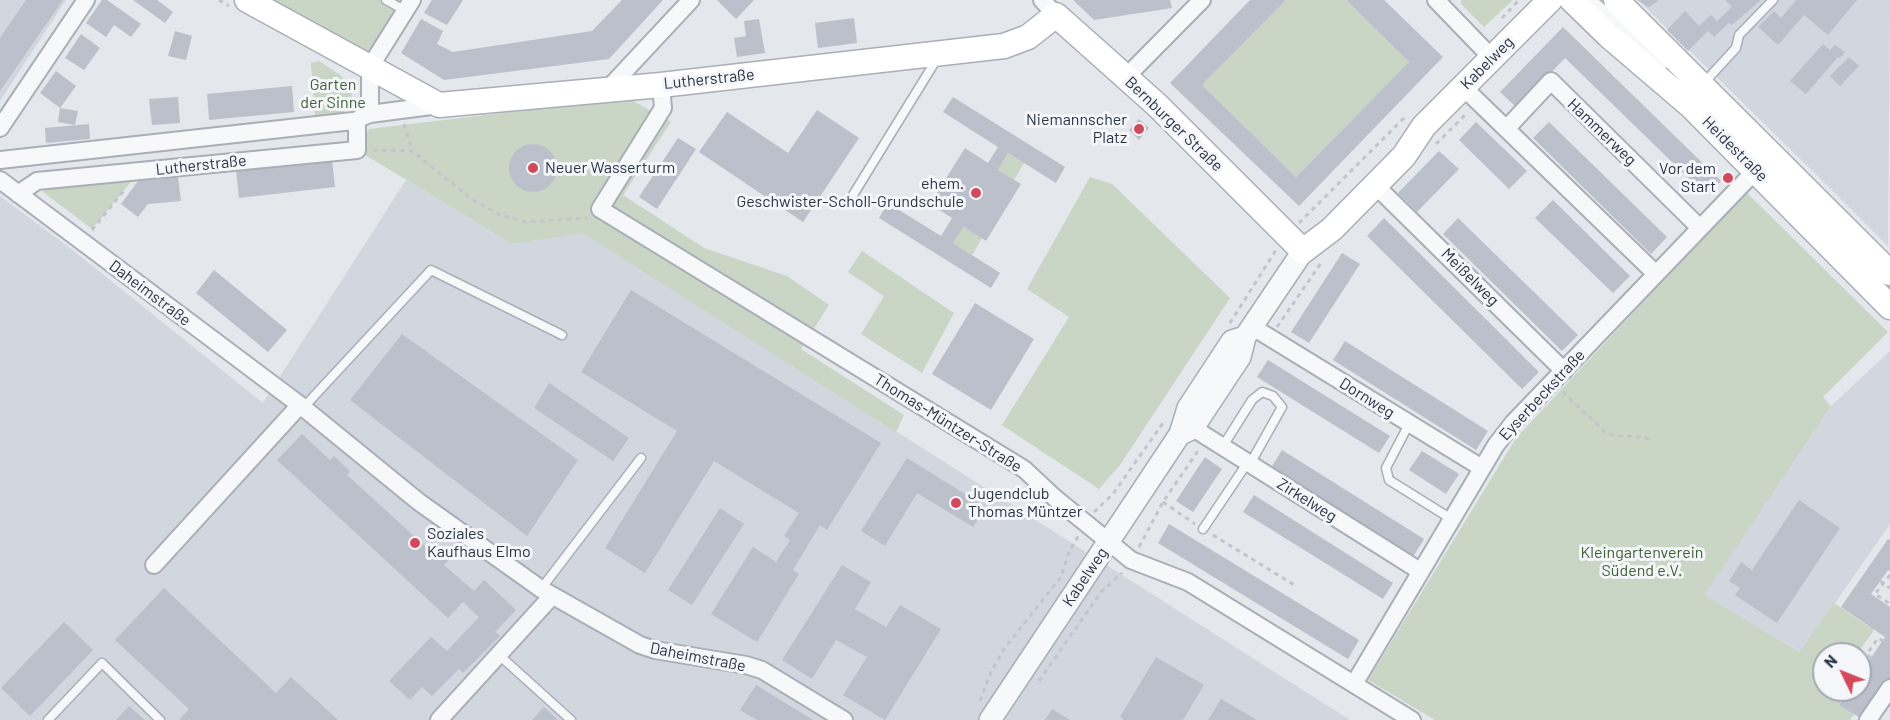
<!DOCTYPE html>
<html>
<head>
<meta charset="utf-8">
<style>
	body { margin:0 }
	#map { position:relative; width:1890px; height:720px; overflow:hidden; background:#e4e7ec; font-family:Barlow,sans-serif }
	canvas { display:block }
	.north { position:absolute; left:1812px; top:642px; width:60px; height:60px; box-sizing:border-box; background:#f4f6f9; border:2px solid #a4a8b1; border-radius:50%; rotate:313deg; font-size:16px; font-weight:700; line-height:24px; text-align:center; color:#2b3445 }
	.north::after { content:''; display:block; margin:auto; width:21px; height:27px; background:#d1495b; clip-path:polygon(50% 0,100% 100%,50% 72%,0 100%) }
</style>
</head>
<body>
<div id="map">
<canvas width="1890" height="720"></canvas>
<div class="north">N</div>
</div>
<script>
const ctx = document.querySelector('canvas').getContext('2d');
ctx.lineJoin = 'round';
function fill(path, color) {
  ctx.fillStyle = color;
  ctx.fill(path, 'evenodd');
}
function shape(rows) {
  const path = new Path2D();
  for (const r of rows) {
    if (r.length === 3) {
      path.moveTo(r[0] + r[2], r[1]);
      path.arc(r[0], r[1], r[2], 0, 2 * Math.PI);
      continue;
    }
    path.moveTo(r[0], r[1]);
    for (let i = 2; i < r.length; i += 2) path.lineTo(r[i], r[i + 1]);
  }
  return path;
}
function trace(path, color, width, dash) {
  ctx.strokeStyle = color;
  ctx.lineWidth = width;
  ctx.lineCap = dash ? 'butt' : 'round';
  ctx.setLineDash(dash || []);
  ctx.stroke(path);
}
function label(font, color, halo, rows, align = 'center') {
  ctx.font = font + ' Barlow,sans-serif';
  ctx.lineWidth = 6;
  ctx.setLineDash([]);
  ctx.textBaseline = 'middle';
  ctx.strokeStyle = halo;
  ctx.fillStyle = color;
  for (const [text, x, y, turn = 0] of rows) {
    ctx.save();
    ctx.translate(x, y);
    ctx.rotate((+turn || 0) * Math.PI / 180);
    ctx.textAlign = isNaN(turn) ? turn : align;
    if (halo) ctx.strokeText(text, 0, 0);
    ctx.fillText(text, 0, 0);
    ctx.restore();
  }
}
fill(shape([
	[0,0,66,0,0,101],
	[1638,0,1890,0,1888,246,1837,195],
	[406,180,512,244,583,232,1350,720,0,720,0,196,74,251,263,403],
	[1890,351,1890,524,1801,652,1703,595,1831,406]
]), '#d2d6de');
fill(shape([
	[269,0,404,0,369,59],
	[1286,0,1346,0,1409,62,1296,177,1202,85],
	[1461,0,1513,0,1484,27,1461,4],
	[319,61,340,75,351,88,352,98,343,113,315,116,311,63],
	[628,98,671,122,623,195,704,248,787,276,829,305,801,349,904,415,896,432,583,233,512,244,357,150,369,129],
	[1008,153,1024,163,1014,180,998,170],
	[135,177,92,229,43,192,46,186],
	[1090,177,1112,184,1230,298,1120,465,1099,489,1002,425,1069,317,1027,289],
	[1746,192,1888,332,1823,397,1831,406,1704,595,1800,652,1834,603,1874,630,1857,654,1824,654,1824,690,1849,690,1839,705,1854,714,1850,720,1435,720,1368,680,1516,438],
	[964,227,982,238,972,255,953,243],
	[862,251,954,313,922,373,861,334,884,296,848,272]
]), '#c9d6c5');
fill(shape([
	[26,0,63,0,0,91,0,38],
	[102,0,107,0,141,24,131,37,114,25,106,37,86,23],
	[133,0,157,0,173,12,165,23],
	[432,0,463,0,447,25,424,13],
	[622,0,663,0,609,59,444,80,401,53,421,19,443,31,437,44,453,52,592,31],
	[717,0,754,0,736,19],
	[1073,0,1170,0,1172,8,1094,20],
	[1250,0,1286,0,1202,85,1296,177,1409,62,1346,0,1384,0,1443,57,1299,206,1170,83],
	[1637,0,1659,0,1649,7],
	[1725,0,1761,0,1732,25,1729,23,1714,37,1708,31,1688,51,1667,30,1685,11,1699,26,1711,15,1717,21,1732,7],
	[1796,0,1857,0,1828,35,1804,15,1778,45,1758,27,1774,11,1781,18],
	[854,18,857,43,818,48,815,23],
	[759,19,765,53,737,57,734,38,746,36,744,21],
	[1563,27,1721,181,1707,196,1565,58,1517,108,1500,92],
	[175,31,192,36,186,60,168,56],
	[81,34,100,48,84,70,65,58],
	[1823,44,1830,50,1835,45,1845,52,1840,58,1838,57,1806,94,1790,81],
	[1849,57,1859,66,1840,86,1830,76],
	[56,71,76,86,60,108,40,93],
	[292,86,294,112,209,120,207,94],
	[178,97,180,123,152,125,149,99],
	[953,97,1065,167,1056,183,1008,153,998,170,1021,184,986,241,964,227,953,243,1000,273,991,288,879,218,888,203,941,236,952,218,930,204,965,148,988,163,998,147,943,112],
	[60,108,78,111,75,125,58,122],
	[817,110,859,138,803,222,699,152,727,112,788,153],
	[1139,119,1149,128,1139,140,1129,130],
	[1476,122,1527,171,1509,189,1459,140],
	[1549,122,1667,237,1651,254,1533,138],
	[89,124,90,139,46,143,45,128],
	[678,138,696,149,657,209,639,197],
	[533,168,24],
	[1439,151,1459,169,1417,212,1398,193],
	[332,159,335,187,239,198,236,170],
	[178,177,181,201,148,204,138,217,121,204,138,181],
	[1553,200,1630,276,1613,293,1535,218],
	[1384,218,1539,372,1522,389,1367,236],
	[1458,218,1578,335,1562,351,1443,234],
	[1342,253,1360,264,1309,343,1291,332],
	[214,270,287,330,268,352,196,293],
	[631,290,881,443,827,530,820,525,793,570,799,574,757,642,711,614,753,547,776,562,790,540,784,536,799,513,714,461,645,573,605,548,677,431,581,372],
	[975,303,1034,339,991,410,932,374],
	[402,334,578,460,527,536,350,400],
	[1345,341,1488,431,1476,450,1333,360],
	[1268,360,1390,436,1379,453,1257,377],
	[549,383,629,438,613,461,534,408],
	[302,434,330,460,334,456,350,471,347,475,427,548,430,545,448,561,444,565,474,591,484,580,516,610,495,632,500,636,463,673,459,669,432,696,422,687,410,700,389,681,431,637,447,651,479,617,463,602,448,618,277,460],
	[1282,450,1424,539,1413,557,1271,468],
	[1422,451,1459,474,1446,494,1409,470],
	[1205,457,1222,469,1193,512,1176,501],
	[907,458,986,507,973,527,917,493,885,546,861,531],
	[1254,495,1393,583,1383,599,1243,512],
	[1799,500,1840,528,1777,623,1735,595,1740,588,1729,581,1741,562,1752,570],
	[720,508,744,524,692,605,668,590],
	[1169,524,1359,640,1348,659,1158,543],
	[1888,539,1890,540,1890,571,1888,570,1871,594,1890,607,1890,678,1862,719,1839,705,1849,690,1860,690,1860,674,1885,637,1841,607],
	[842,565,871,582,855,609,886,627,900,605,941,629,885,720,843,695,867,657,836,640,812,679,782,660],
	[164,588,276,693,291,677,338,720,179,720,189,709,115,640],
	[64,622,93,650,30,716,1,688],
	[1156,657,1204,685,1183,720,1124,720,1120,717],
	[756,685,813,720,757,720,740,710],
	[1221,699,1257,720,1208,720],
	[129,706,145,720,116,720],
	[544,707,558,720,532,720],
	[1052,709,1070,720,1045,720]
]), '#bbc0ca');
const service = shape([
	[386,0,406,11],
	[1593,0,1664,64],
	[1702,85,1736,48,1739,35,1773,0],
	[853,195,938,57],
	[303,408,431,270,562,335],
	[1409,424,1386,468,1389,480,1453,520],
	[1223,446,1252,400,1262,392,1273,396,1282,407,1250,464],
	[1203,529,1248,462],
	[541,589,641,458],
	[499,655,571,720],
	[48,720,102,663,160,720]
]);
const minor = shape([
	[1042,0,1056,15],
	[1436,0,1492,58],
	[1126,77,1202,0],
	[661,85,663,108,600,209,1024,469,1055,498,1131,560,1188,582,1412,720],
	[1463,87,1656,274],
	[607,90,691,0],
	[370,114,370,67,412,0],
	[360,118,370,114,439,105],
	[0,128,86,0],
	[1506,129,1551,81,1700,228],
	[0,160,353,121,357,126,357,150,37,181,18,194],
	[0,180,300,405,419,502,541,589,640,645,655,650,746,665,762,670,844,720],
	[1375,185,1564,371],
	[1251,326,1482,468],
	[1193,428,1420,571],
	[154,565,300,405],
	[1354,684,1496,445,1513,423,1756,170],
	[439,720,552,596],
	[1868,720,1890,688]
]);
const tertiary = shape([
	[1181,434,1193,428,1240,357,1245,337,1303,251],
	[990,720,1180,434,1188,408,1232,341,1245,337]
]);
const secondary = shape([
	[247,0,439,105,661,85,1004,46,1028,37,1056,15,1157,105,1303,251],
	[1572,0,1609,36,1691,106,1890,307],
	[1616,0,1890,273],
	[1303,251,1332,229,1404,156,1424,126,1550,0]
]);
trace(service, '#a9aeb7', 11);
trace(minor, '#a9aeb7', 20);
trace(tertiary, '#a9aeb7', 24);
trace(secondary, '#a9aeb7', 27);
trace(shape([
	[219,0,229,6],
	[1502,18,1519,0],
	[404,124,412,151],
	[1436,144,1468,112],
	[373,150,412,151,473,200,498,214,525,222,587,218],
	[1299,223,1405,117],
	[92,230,125,189],
	[1230,323,1276,250],
	[1277,327,1321,263],
	[1563,392,1606,433,1617,436,1645,437,1650,440],
	[1163,502,1195,524],
	[1094,512,1113,494,1163,423],
	[1213,535,1296,586],
	[1139,547,1163,502,1200,448],
	[1890,575,1875,594,1890,604],
	[1880,581,1890,588],
	[1871,658,1867,654,1878,638,1883,641],
	[1039,681,1101,592,1122,573],
	[980,701,991,672,1004,649,1061,577,1069,552,1079,535]
]), '#c2c5cb', 3, [4.5, 4.5]);
trace(service, '#f7f8fa', 8);
trace(minor, '#f7f8fa', 16);
trace(tertiary, '#f7f8fa', 21);
trace(secondary, '#fff', 24);
for (const [x, y, r, color] of [
	[1139,129,6,"#d1495b"],
	[533,168,6,"#d1495b"],
	[1728,178,6,"#d1495b"],
	[976,193,6,"#d1495b"],
	[956,503,6,"#d1495b"],
	[415,543,6,"#d1495b"]
]) {
  const dot = new Path2D();
  dot.arc(x, y, r, 0, 2 * Math.PI);
  ctx.fillStyle = color;
  ctx.fill(dot);
  trace(dot, '#f4f6f9', 2);
}
label('16px', '#2b3445', '#f4f6f9', [
	["Kabelweg",1487,63,-45],
	["Lutherstraße",709,79,-6],
	["Bernburger Straße",1174,124,44],
	["Hammerweg",1602,132,44],
	["Heidestraße",1735,149,45],
	["Lutherstraße",201,165,-6],
	["Meißelweg",1470,277,45],
	["Daheimstraße",150,293,37],
	["Eyserbeckstraße",1542,395,-47],
	["Dornweg",1367,398,32],
	["Thomas-Müntzer-Straße",948,423,32],
	["Zirkelweg",1307,500,32],
	["Kabelweg",1085,577,-56],
	["Daheimstraße",698,657,11]
]);
label('16px', '#3f6138', '#f4f6f9', [
	["Garten",333,85],
	["der Sinne",333,103],
	["Kleingartenverein",1642,553],
	["Südend e.V.",1642,571]
]);
label('16px', '#2b3445', '#f4f6f9', [
	["Niemannscher",1127,120],
	["Platz",1127,138],
	["Neuer Wasserturm",545,168,"left"],
	["Vor dem",1716,169],
	["Start",1716,187],
	["ehem.",964,184],
	["Geschwister-Scholl-Grundschule",964,202],
	["Jugendclub",968,494,"left"],
	["Thomas Müntzer",968,512,"left"],
	["Soziales",427,534,"left"],
	["Kaufhaus Elmo",427,552,"left"]
], 'right');
</script>
</body>
</html>
